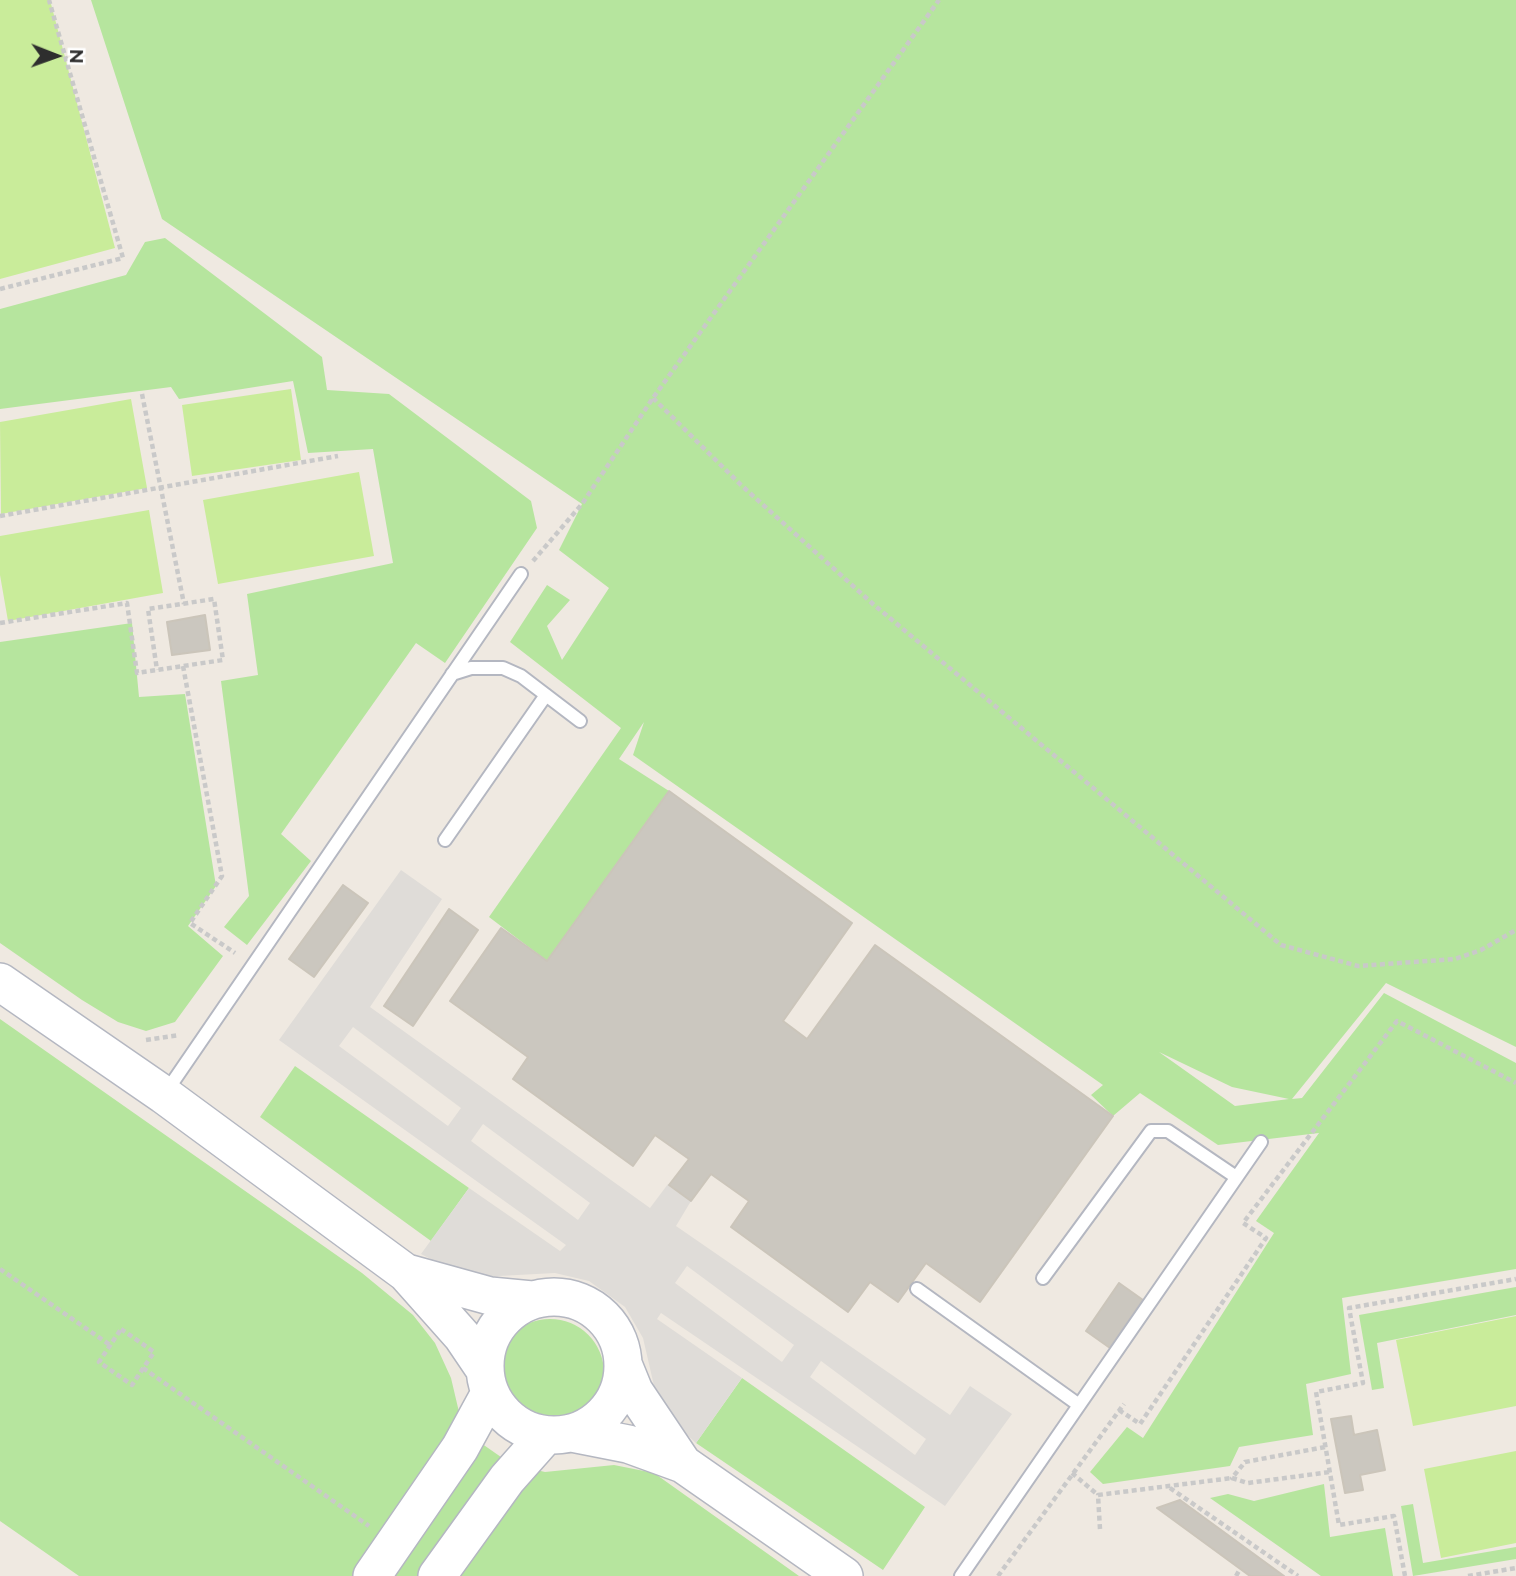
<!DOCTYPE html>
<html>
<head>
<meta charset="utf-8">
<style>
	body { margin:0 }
	#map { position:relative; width:1516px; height:1576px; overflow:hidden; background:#efe9e1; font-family:Raleway,sans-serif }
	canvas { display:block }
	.north { position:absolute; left:21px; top:21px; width:70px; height:70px; -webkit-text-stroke:5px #fff; paint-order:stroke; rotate:91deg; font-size:19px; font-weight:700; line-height:28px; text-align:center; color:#2e2e2e }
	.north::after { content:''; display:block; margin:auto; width:24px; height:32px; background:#2e2e2e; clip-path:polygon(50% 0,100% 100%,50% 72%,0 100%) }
</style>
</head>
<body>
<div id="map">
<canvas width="1516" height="1576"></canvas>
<div class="north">N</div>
</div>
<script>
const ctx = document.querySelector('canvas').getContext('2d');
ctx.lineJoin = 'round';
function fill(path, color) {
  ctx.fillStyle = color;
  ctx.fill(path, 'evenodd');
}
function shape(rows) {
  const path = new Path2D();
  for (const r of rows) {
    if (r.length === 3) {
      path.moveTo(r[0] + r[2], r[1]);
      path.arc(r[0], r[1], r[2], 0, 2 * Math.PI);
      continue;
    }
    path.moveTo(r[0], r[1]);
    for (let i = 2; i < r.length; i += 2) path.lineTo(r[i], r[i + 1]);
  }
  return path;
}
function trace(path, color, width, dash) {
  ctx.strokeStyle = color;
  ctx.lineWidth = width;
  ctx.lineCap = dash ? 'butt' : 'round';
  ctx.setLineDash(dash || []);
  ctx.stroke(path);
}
fill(shape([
	[91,0,1516,0,1516,1047,1386,983,1292,1099,1302,1098,1384,993,1516,1063,1516,1269,1342,1298,1351,1374,1306,1384,1313,1435,1239,1447,1230,1466,1103,1484,1090,1472,1127,1427,1143,1438,1274,1233,1256,1221,1319,1133,1218,1145,1140,1093,1113,1116,1091,1095,1103,1085,633,755,644,722,619,759,669,791,547,961,489,917,621,728,510,642,547,585,570,600,547,626,562,660,609,588,559,550,582,504,162,219],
	[1159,1052,1232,1087,1289,1099,1235,1106],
	[165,238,322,357,327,390,389,394,531,501,537,528,445,663,416,643,281,834,311,861,247,945,224,927,249,896,221,681,258,675,247,594,393,563,373,449,308,453,293,381,179,399,171,387,0,409,0,309,126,275,145,242],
	[132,623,139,697,185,694,216,886,188,926,223,956,175,1022,146,1031,118,1022,82,1000,0,943,0,642],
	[0,1019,362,1273,413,1315,435,1343,451,1378,459,1412,478,1441,511,1464,545,1472,614,1465,654,1473,799,1576,79,1576,0,1521],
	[295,1066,469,1188,431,1241,260,1117],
	[1516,1287,1516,1315,1377,1343,1384,1388,1372,1390,1359,1315],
	[550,1373,54],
	[742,1378,925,1507,883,1570,696,1443],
	[1324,1484,1330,1537,1385,1528,1393,1576,1321,1576,1210,1498,1228,1494,1254,1501],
	[1413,1504,1423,1563,1516,1547,1516,1559,1413,1576,1401,1506]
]), '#b6e59e');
fill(shape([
	[0,0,50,0,115,248,0,279],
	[291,389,301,460,192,476,182,405],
	[131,399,147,488,1,514,0,422],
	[359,472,374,556,218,584,203,500],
	[149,510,163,593,8,621,0,575,0,536],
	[1516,1316,1516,1406,1413,1426,1396,1340],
	[1516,1451,1516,1543,1441,1558,1424,1469]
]), '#c9ec9a');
fill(shape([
	[401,870,442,899,370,1007,650,1208,668,1184,691,1201,676,1226,950,1415,970,1386,1012,1414,945,1506,661,1313,657,1319,742,1378,696,1443,674,1423,658,1403,643,1338,625,1307,589,1281,555,1273,480,1277,454,1271,421,1254,469,1188,560,1251,566,1245,279,1040],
	[353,1027,461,1108,448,1126,339,1046],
	[483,1124,590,1203,578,1220,471,1141],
	[687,1266,794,1345,782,1362,675,1283],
	[821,1361,926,1439,915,1455,810,1377]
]), '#dfdcd8');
const building = shape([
	[205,615,210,650,172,655,167,622,205,615],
	[669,791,852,923,783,1021,807,1039,875,945,1113,1116,980,1302,926,1263,898,1302,870,1282,848,1312,731,1227,749,1201,711,1174,691,1201,669,1185,689,1159,655,1135,633,1166,513,1079,528,1057,450,1001,501,928,547,961,669,791],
	[343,885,368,903,314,977,289,959,343,885],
	[449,909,478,930,413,1026,384,1006,449,909],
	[1119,1283,1143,1300,1110,1348,1086,1331,1119,1283],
	[1351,1416,1354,1435,1377,1430,1385,1470,1360,1475,1363,1490,1345,1493,1331,1419,1351,1416],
	[1180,1500,1284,1576,1250,1576,1157,1508,1180,1500]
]);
fill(building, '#cbc7bf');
trace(building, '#cbc5ba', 2);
const lane = shape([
	[452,674,471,668,503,668,521,676,580,721],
	[445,840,546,695],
	[166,1092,521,574],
	[1043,1278,1151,1131,1168,1131,1236,1177],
	[917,1289,1079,1405],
	[961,1576,1261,1142]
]);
const secondary = shape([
	[0,982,164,1095,406,1273,462,1336,485,1370],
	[407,1273,490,1296,532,1300],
	[554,1366,69],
	[623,1364,634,1391,683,1464],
	[572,1433,628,1444,683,1464,844,1576],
	[372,1576,460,1448,490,1393],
	[437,1576,507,1479,546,1435]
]);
trace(lane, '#b4b7c1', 16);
trace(secondary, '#b4b7c1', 40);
trace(shape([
	[0,289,123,258,49,0],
	[142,394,184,604],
	[653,398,741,485,873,604,1281,945,1358,966,1455,959,1481,950,1516,930],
	[0,516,338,456],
	[533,561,582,504,653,398,939,0],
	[0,623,127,603,137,673,157,670,183,666,223,660,214,599,148,609,157,670],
	[183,666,222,876,190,923,235,953],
	[146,1040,179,1035],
	[0,1269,110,1345],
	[121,1329,154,1352,132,1385,99,1362,121,1329],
	[143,1368,369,1526],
	[1119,1410,1140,1424,1266,1238,1243,1223,1397,1021,1516,1083],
	[1325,1447,1245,1462,1232,1478,1248,1483,1330,1472],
	[1072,1473,1098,1495],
	[1170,1488,1298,1576],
	[1100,1529,1098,1495,1232,1478],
	[998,1576,1124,1404],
	[1236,1576,1240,1569],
	[1405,1576,1394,1516,1339,1525,1316,1392,1363,1383,1349,1308,1516,1279],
	[1468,1576,1516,1568]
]), '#c9c9c9', 4.5, [5, 3.5]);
trace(lane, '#fff', 12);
trace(secondary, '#fff', 37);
</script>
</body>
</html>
